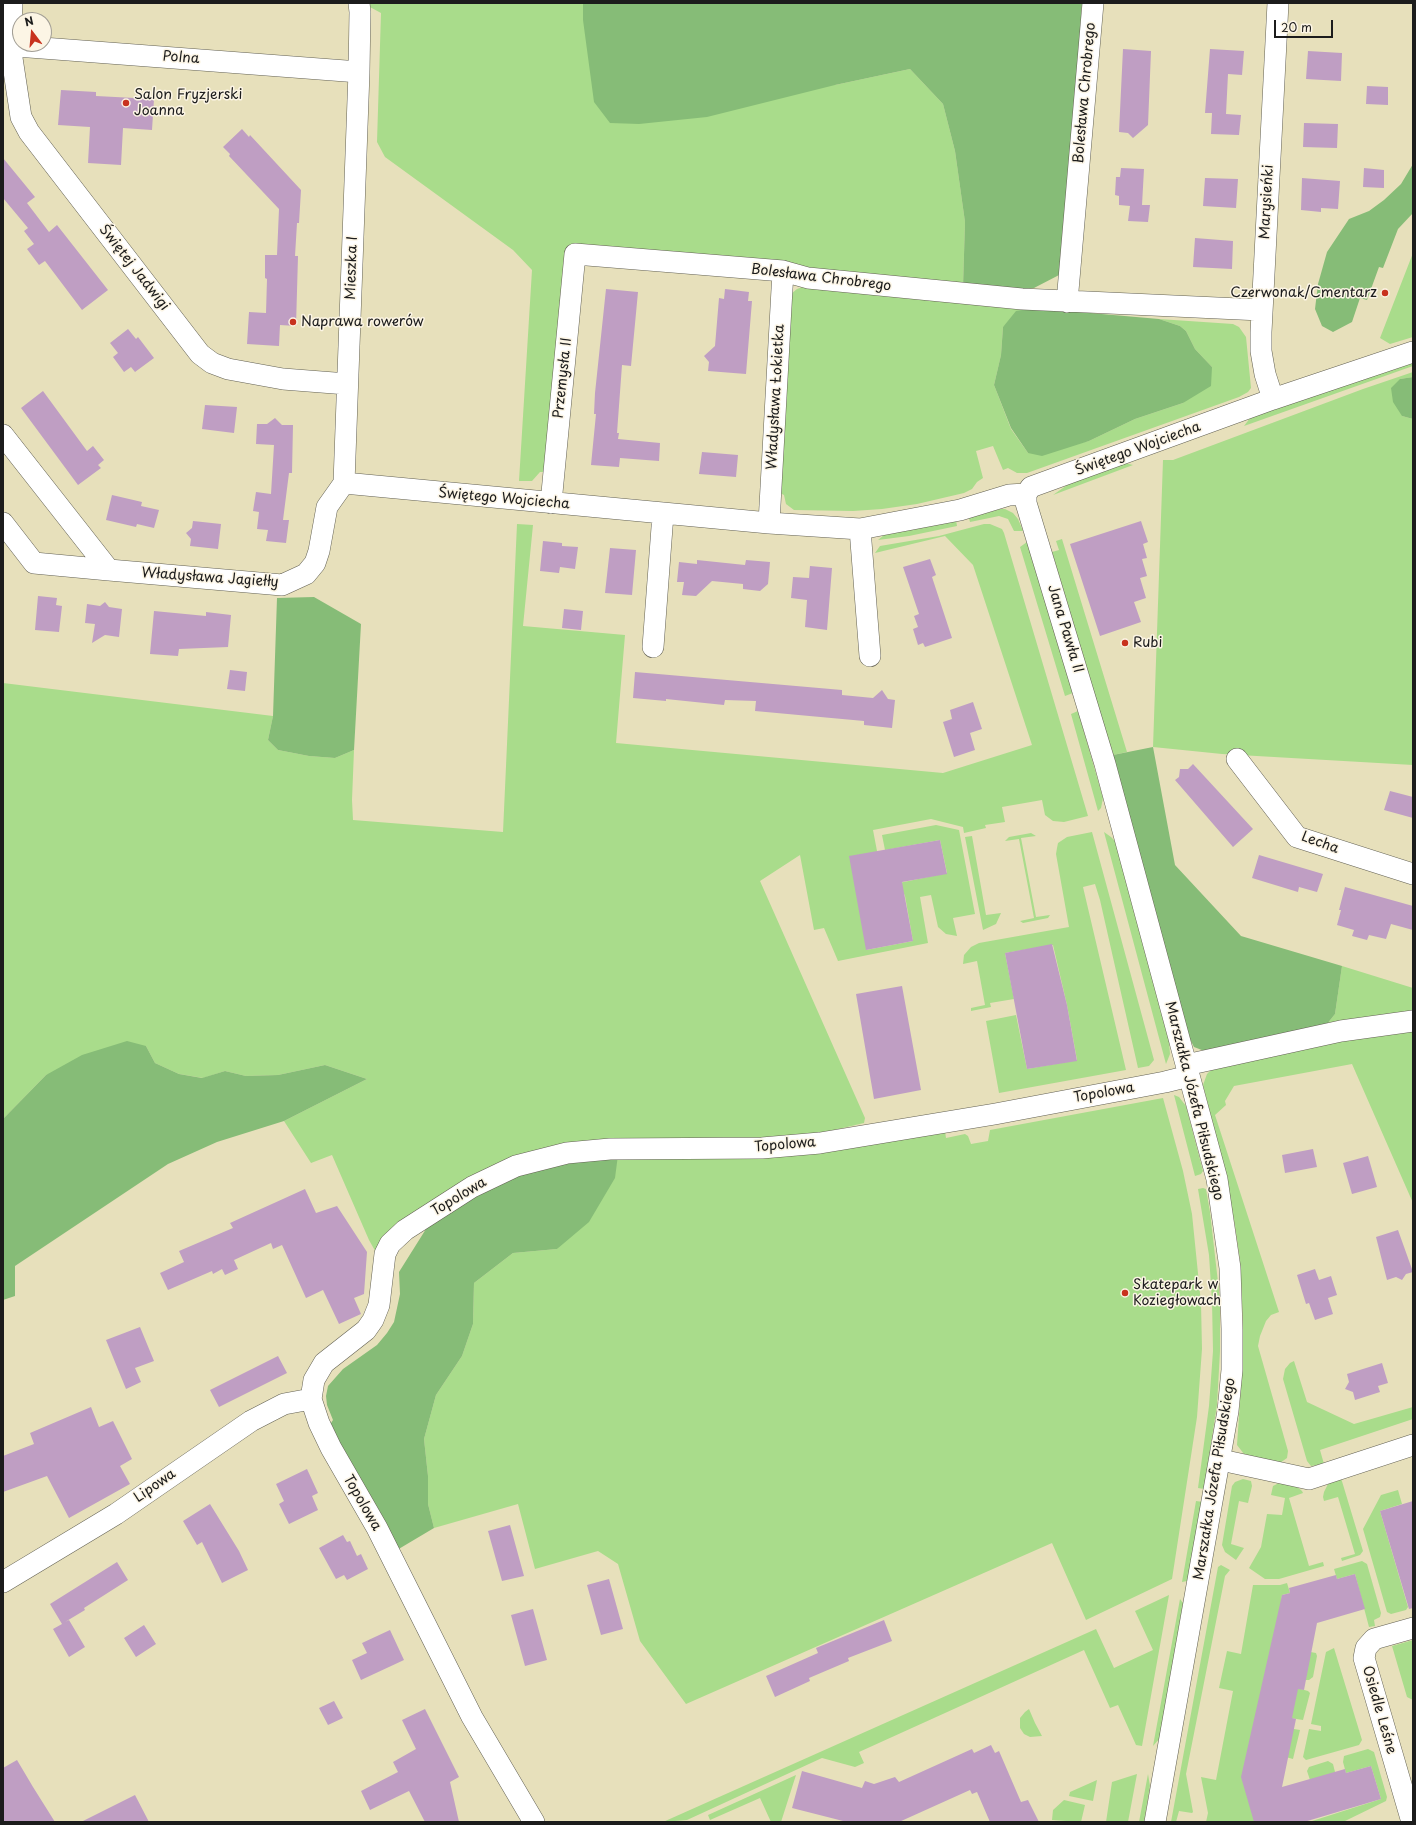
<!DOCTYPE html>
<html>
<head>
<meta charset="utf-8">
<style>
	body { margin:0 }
	#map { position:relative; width:1416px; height:1825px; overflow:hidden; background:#e7e0bb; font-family:"Playpen Sans",sans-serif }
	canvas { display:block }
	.frame { position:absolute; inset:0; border:4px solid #1c1c1c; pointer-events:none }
	.north { position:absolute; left:12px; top:12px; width:40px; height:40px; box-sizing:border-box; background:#fcf5e5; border:1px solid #a29e95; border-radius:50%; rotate:344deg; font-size:11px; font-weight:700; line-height:16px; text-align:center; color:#1c1c1c }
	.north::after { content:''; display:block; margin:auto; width:14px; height:18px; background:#c8321e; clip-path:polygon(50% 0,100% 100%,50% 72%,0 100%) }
	.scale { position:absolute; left:1274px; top:20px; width:59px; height:18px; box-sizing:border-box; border:2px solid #1c1c1c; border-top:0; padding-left:5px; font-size:12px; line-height:14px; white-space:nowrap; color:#1c1c1c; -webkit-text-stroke:3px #fcf5e5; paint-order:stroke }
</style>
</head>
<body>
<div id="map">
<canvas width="1416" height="1825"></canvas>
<div class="frame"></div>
<div class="north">N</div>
<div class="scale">20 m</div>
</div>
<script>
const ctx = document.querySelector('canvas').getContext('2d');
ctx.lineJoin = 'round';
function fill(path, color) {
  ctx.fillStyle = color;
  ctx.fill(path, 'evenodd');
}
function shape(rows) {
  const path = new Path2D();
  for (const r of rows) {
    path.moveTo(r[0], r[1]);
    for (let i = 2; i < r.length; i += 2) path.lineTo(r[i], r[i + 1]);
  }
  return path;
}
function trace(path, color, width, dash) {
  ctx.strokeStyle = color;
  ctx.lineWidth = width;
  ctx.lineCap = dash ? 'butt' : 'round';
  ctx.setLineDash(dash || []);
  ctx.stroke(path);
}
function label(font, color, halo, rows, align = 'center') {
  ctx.font = font + ' "Playpen Sans",sans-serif';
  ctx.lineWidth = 3;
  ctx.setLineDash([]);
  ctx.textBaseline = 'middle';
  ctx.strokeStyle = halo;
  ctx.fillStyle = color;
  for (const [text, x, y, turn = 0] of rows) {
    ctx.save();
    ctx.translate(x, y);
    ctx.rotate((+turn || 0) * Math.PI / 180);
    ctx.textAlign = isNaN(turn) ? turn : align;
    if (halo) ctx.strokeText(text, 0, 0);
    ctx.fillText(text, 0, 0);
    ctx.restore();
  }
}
fill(shape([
	[368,3,583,3,583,20,835,85,910,69,943,104,955,151,965,222,963,287,580,248,545,472,540,472,532,481,519,481,532,270,513,250,385,157,377,142,381,13,368,6],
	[1413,253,1413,337,1390,344,1380,338],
	[805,286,1033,308,1003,327,1001,355,994,385,1011,429,1028,453,1089,441,1135,419,1183,403,1212,367,1195,349,1186,331,1180,326,1159,319,1233,324,1239,327,1246,337,1251,388,1248,392,1239,397,1027,473,1017,473,1008,468,1003,470,993,446,976,451,983,478,977,482,972,489,964,493,917,504,882,509,853,511,794,510,786,504,784,495,780,493,791,294,797,289],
	[1413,361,1413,366,1244,426,1250,418],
	[1413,372,1413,377,1400,379,1402,416,1413,419,1413,765,1222,754,1153,747,1163,460,1173,460,1363,389],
	[1125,463,1133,465,1053,495,1070,483],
	[1000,509,1005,509,1013,513,1018,519,1023,531,1014,531,1008,519,999,516,970,522,969,518],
	[956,520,957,526,909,536,878,540,884,535],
	[517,524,533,525,523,626,625,635,616,743,943,773,1032,745,973,565,945,536,875,553,880,546,939,536,984,524,990,524,1002,529,1004,533,1088,816,1064,822,1053,821,1045,815,1042,800,1002,807,1005,822,985,825,986,828,964,833,963,827,931,819,873,830,877,851,866,950,913,941,905,896,899,883,947,873,940,840,885,850,882,835,936,825,959,830,975,914,953,918,957,936,946,934,938,927,931,895,920,897,928,943,838,961,824,928,814,930,800,855,760,881,865,1118,864,1123,792,1140,566,1145,378,1256,369,1240,332,1155,311,1163,284,1121,367,1079,325,1065,278,1075,246,1076,225,1071,203,1078,179,1074,155,1063,146,1046,46,1075,3,1119,3,683,273,716,268,740,278,750,309,756,335,758,354,750,352,800,353,820,503,832],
	[1062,539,1127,752,1113,755,1052,552,1059,550,1056,541],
	[1027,542,1073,693,1065,696,1020,547],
	[1078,711,1103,798,1101,808,1098,811,1071,714],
	[1092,832,1154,1060,1149,1066,1138,1068,1100,900,1095,884,1083,887,1126,1070,999,1093,986,1021,1016,1015,1027,1069,1077,1060,1067,1005,1053,945,1005,953,1014,999,990,1003,991,1007,971,1011,971,1008,985,1005,977,961,963,964,964,955,971,947,979,943,1069,927,1056,854,1057,848,1058,843,1067,837],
	[1104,832,1111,837,1115,841,1169,1041,1170,1054,1166,1064],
	[1031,833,1036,836,1021,838,1036,917,1050,915,1048,918,1023,923,1020,921,1034,918,1019,839,1005,841,1009,837],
	[972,836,986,915,1001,913,996,924,983,930,965,837],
	[1342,966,1413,988,1413,1203,1352,1064,1234,1086,1225,1101,1226,1105,1215,1115,1279,1312,1271,1315,1266,1321,1260,1336,1258,1346,1288,1451,1287,1458,1280,1463,1244,1454,1237,1445,1243,1356,1243,1322,1240,1260,1235,1226,1225,1172,1203,1085,1207,1074,1211,1070,1327,1024,1335,1014],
	[1174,1095,1179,1097,1186,1106,1203,1171,1201,1174,1195,1176],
	[1163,1098,1183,1171,1192,1214,1201,1303,1202,1349,1197,1417,1172,1579,1086,1620,1052,1543,686,1704,640,1641,618,1564,598,1551,535,1569,518,1504,434,1528,428,1504,428,1476,424,1439,436,1395,462,1356,473,1324,474,1283,513,1253,557,1249,618,1155,945,1131,946,1138,965,1134,968,1136,971,1144,988,1141,990,1130],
	[1203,1188,1206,1189,1210,1212,1220,1300,1220,1351,1217,1405,1204,1489,1198,1488,1209,1406,1213,1351,1212,1301,1209,1255,1198,1189],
	[1294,1361,1307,1402,1354,1424,1413,1407,1413,1419,1320,1450,1324,1464,1311,1466,1307,1461,1283,1379,1285,1369,1290,1363],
	[1341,1478,1363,1551,1360,1555,1342,1561,1341,1558,1355,1554,1338,1497,1324,1501,1323,1497,1324,1492,1328,1484],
	[1243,1479,1251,1481,1252,1486,1248,1503,1239,1501,1231,1544,1244,1548,1236,1560,1225,1552,1222,1545,1232,1486,1235,1482],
	[1281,1482,1295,1485,1302,1491,1303,1493,1289,1498,1309,1566,1323,1562,1324,1566,1279,1579,1265,1579,1249,1568,1261,1547,1267,1514,1282,1515,1285,1498,1271,1495,1273,1486],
	[1398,1490,1402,1504,1380,1511,1408,1607,1406,1610,1391,1614,1387,1612,1363,1529,1381,1495],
	[1196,1501,1203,1502,1189,1574,1187,1581,1182,1582],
	[1362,1561,1367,1564,1381,1613,1380,1617,1374,1620,1375,1626,1369,1627,1355,1574,1337,1579,1334,1569],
	[1221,1565,1230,1570,1225,1576,1186,1774,1193,1812,1192,1813,1179,1811,1176,1822,1171,1822,1218,1567],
	[1287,1583,1290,1593,1282,1595,1254,1822,1206,1822,1208,1813,1201,1777,1216,1780,1233,1691,1219,1688,1227,1651,1241,1654,1253,1585,1280,1585],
	[1169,1595,1142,1746,1136,1745,1118,1705,1110,1708,1084,1650,859,1752,864,1763,855,1767,822,1758,687,1820,663,1822,1096,1629,1114,1668,1153,1650,1135,1611],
	[1180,1599,1183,1603,1160,1738,1153,1746],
	[1413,1640,1413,1700,1407,1697,1392,1646],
	[1334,1648,1362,1740,1359,1745,1306,1760,1303,1757,1309,1729,1321,1731,1321,1726,1311,1724,1326,1652],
	[1305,1651,1316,1653,1317,1656,1313,1677,1309,1680,1306,1680],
	[1297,1688,1308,1691,1310,1693,1303,1720,1290,1718],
	[1029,1709,1035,1723,1042,1736,1030,1737,1024,1734,1020,1728,1020,1718,1025,1712],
	[1288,1728,1300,1730,1293,1759,1282,1756],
	[1368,1749,1374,1752,1387,1797,1386,1801,1343,1822,1309,1822,1381,1799,1371,1766,1346,1773,1343,1762,1344,1756],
	[1328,1761,1333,1764,1336,1776,1311,1783,1307,1771,1309,1767],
	[1137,1774,1128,1822,1106,1822,1112,1782],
	[1148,1774,1150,1786,1144,1822,1139,1822],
	[796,1775,781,1822,771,1822,760,1798,710,1820,708,1815],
	[1097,1780,1093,1801,1069,1796,1070,1792],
	[1064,1800,1085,1805,1081,1822,1052,1820,1053,1810]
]), '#a9dc8b');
fill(shape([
	[583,3,1082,3,1065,252,1061,274,1034,288,1013,291,963,287,965,222,955,151,943,104,910,69,835,85,707,117,639,124,610,123,594,102,583,20],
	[1413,164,1413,213,1398,229,1383,268,1379,267,1367,300,1360,298,1352,322,1333,332,1322,326,1315,309,1318,284,1327,252,1349,219,1369,211,1384,200,1401,184],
	[1033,308,1159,319,1180,326,1186,331,1195,349,1212,367,1211,386,1183,403,1135,419,1089,441,1042,456,1028,453,1011,428,994,385,1001,355,1003,327,1016,311],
	[1413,377,1413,419,1402,416,1393,402,1391,388,1400,379],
	[314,597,361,624,354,750,335,758,309,756,278,750,268,740,273,716,277,598],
	[1153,747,1175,865,1241,936,1342,966,1335,1014,1327,1024,1207,1052,1194,1047,1188,1035,1113,755],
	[127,1041,146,1046,155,1063,179,1074,202,1078,225,1071,246,1076,278,1075,325,1065,367,1079,284,1121,217,1142,168,1164,15,1266,15,1296,3,1300,3,1119,46,1075,82,1055],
	[618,1155,615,1178,589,1222,557,1249,513,1253,474,1283,473,1324,462,1356,436,1395,424,1439,428,1476,428,1504,434,1528,397,1550,329,1426,333,1420,327,1405,326,1396,328,1386,343,1369,377,1345,387,1333,394,1322,400,1294,399,1272,426,1229,471,1195,532,1169]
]), '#86bc77');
fill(shape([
	[1123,49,1151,51,1148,125,1133,138,1128,133,1119,132],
	[1210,49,1244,51,1242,75,1228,74,1226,114,1241,115,1239,135,1211,134,1212,113,1205,113],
	[1308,51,1342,53,1341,81,1306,79],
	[1367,86,1388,87,1388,105,1366,104],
	[61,90,96,92,96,96,154,99,152,130,123,128,121,165,88,163,90,127,58,125],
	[1304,123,1338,124,1337,148,1303,147],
	[242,129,249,137,250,135,301,190,299,223,297,223,295,256,298,256,296,326,280,325,279,346,247,344,249,312,266,313,267,279,265,278,265,255,277,255,279,209,229,156,230,154,223,147],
	[3,158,35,197,27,203,49,232,57,225,108,290,82,310,45,261,39,265,27,249,34,244,24,231,28,228,3,198],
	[1121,168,1144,169,1142,205,1150,205,1148,222,1128,221,1130,206,1119,205,1119,196,1115,195,1116,177,1120,177],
	[1364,168,1384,170,1384,188,1363,187],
	[1205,178,1238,179,1236,208,1203,206],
	[1302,178,1340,181,1338,209,1321,208,1321,212,1301,210],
	[1195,238,1233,241,1232,269,1193,267],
	[606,289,638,292,631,366,622,365,617,433,619,433,618,439,660,443,659,461,620,458,619,467,591,465,596,414,594,414,595,393],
	[725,289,749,292,748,301,752,301,746,374,708,371,709,362,704,356,715,346,719,298,724,299],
	[128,329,136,339,138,337,154,358,135,372,131,367,124,372,113,357,118,353,110,343],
	[43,391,87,451,93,446,104,460,98,465,101,468,78,485,21,408],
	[205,405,237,407,234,433,202,429],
	[275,418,282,425,293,425,292,473,289,473,283,520,289,520,286,543,266,541,268,530,257,529,259,512,253,511,256,492,271,494,274,445,256,444,257,424,267,424],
	[702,452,738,455,736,477,699,474],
	[112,495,142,502,141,506,159,510,154,528,137,524,136,527,106,520],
	[193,521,221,524,218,549,190,546,191,539,186,533,192,528],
	[1141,521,1148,542,1143,544,1147,558,1142,559,1147,576,1140,578,1146,598,1134,602,1141,622,1100,636,1070,544],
	[543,541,562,543,562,546,578,547,575,569,560,567,559,573,540,571],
	[610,548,636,550,632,595,605,593],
	[930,559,936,575,932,577,952,638,925,647,923,643,918,645,913,629,918,627,914,616,919,614,903,567],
	[697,560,745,565,746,560,770,562,768,584,760,591,743,589,743,584,712,581,696,596,682,595,684,582,677,582,679,562,697,564],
	[810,566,832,568,827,630,805,627,807,600,791,598,793,577,809,578],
	[38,596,57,598,56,605,62,606,59,632,35,630],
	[105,602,109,607,122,609,119,637,105,635,92,643,95,624,85,623,87,604,100,606],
	[564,609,583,611,581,630,562,628],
	[154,611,206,616,206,612,231,615,228,647,179,649,178,656,150,654],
	[230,670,247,672,245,691,227,689],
	[635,672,842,690,842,695,873,698,882,690,888,699,895,700,892,728,864,725,864,721,755,711,756,701,725,700,724,705,666,699,666,701,633,698],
	[973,702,982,729,970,733,975,750,954,757,943,722,952,719,950,710],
	[1193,764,1253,829,1233,847,1175,780,1179,777,1180,769,1188,769],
	[1390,791,1413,797,1413,818,1384,810],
	[940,840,947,874,902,882,913,941,866,950,849,856],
	[1259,855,1323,874,1317,892,1299,887,1298,892,1252,878],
	[1345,887,1413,906,1413,930,1391,924,1386,939,1369,935,1367,940,1352,936,1354,930,1337,925,1341,910,1339,910],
	[1052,944,1067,1005,1077,1061,1027,1069,1005,953],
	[902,986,921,1090,874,1099,856,994],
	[1313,1149,1317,1167,1285,1173,1282,1155],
	[1368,1156,1377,1187,1352,1194,1343,1163],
	[305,1189,316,1213,337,1206,367,1252,364,1294,354,1298,361,1314,339,1324,323,1290,306,1298,282,1245,273,1249,271,1243,234,1260,238,1269,225,1275,222,1269,213,1274,212,1271,168,1290,160,1273,184,1262,179,1251,233,1228,230,1223],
	[1398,1230,1413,1272,1406,1274,1402,1280,1396,1277,1387,1280,1376,1237],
	[1315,1269,1319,1280,1331,1276,1337,1295,1328,1298,1333,1314,1315,1320,1309,1303,1306,1304,1297,1275],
	[140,1327,154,1361,135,1368,141,1382,126,1389,106,1340],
	[278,1356,287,1373,219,1407,210,1390],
	[1382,1363,1388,1383,1378,1386,1380,1392,1355,1400,1353,1392,1345,1389,1349,1382,1347,1374],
	[91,1407,99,1427,113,1421,132,1459,120,1466,130,1484,69,1518,47,1476,3,1492,3,1456,34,1444,30,1433],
	[307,1469,318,1493,312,1496,318,1510,289,1524,279,1504,284,1501,276,1484],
	[1413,1501,1413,1608,1409,1609,1380,1511],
	[210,1504,239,1551,248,1570,222,1583,202,1542,197,1545,183,1521],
	[510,1525,524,1576,502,1581,488,1531],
	[343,1535,347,1542,350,1541,357,1556,361,1554,368,1569,347,1580,344,1575,336,1579,319,1548],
	[117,1562,128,1580,84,1608,85,1610,65,1622,69,1620,85,1647,69,1657,53,1629,62,1624,50,1604],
	[1355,1574,1365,1609,1317,1623,1304,1690,1298,1689,1292,1718,1296,1719,1282,1787,1345,1769,1346,1773,1371,1766,1381,1799,1304,1822,1254,1822,1241,1777,1282,1595,1290,1593,1289,1588,1336,1575,1337,1579],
	[609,1579,623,1629,601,1635,587,1585],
	[533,1609,547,1660,525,1666,511,1615],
	[884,1620,892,1641,848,1658,849,1661,809,1678,810,1681,775,1697,766,1676,818,1653,816,1648],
	[144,1625,156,1644,136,1657,124,1638],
	[390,1630,404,1660,361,1680,352,1660,367,1653,362,1643],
	[334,1701,343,1718,328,1725,319,1708],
	[425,1709,459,1777,450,1782,459,1822,425,1822,409,1791,370,1810,361,1791,398,1772,393,1762,416,1749,402,1720],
	[991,1745,995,1753,999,1751,1021,1802,1028,1800,1039,1822,990,1822,977,1792,972,1794,970,1790,899,1822,847,1822,792,1808,802,1771,862,1788,865,1781,874,1784,895,1777,899,1782,972,1749,974,1753],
	[17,1760,33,1787,55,1822,3,1822,3,1768],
	[135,1795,149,1822,81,1822]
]), '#bf9ec3');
const minor = shape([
	[12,3,10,45,21,117,29,132,200,354,212,363,228,369,283,379,347,384],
	[3,45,359,72],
	[1067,302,1093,3],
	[1273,399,1265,374,1261,351,1261,332,1278,3],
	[3,435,109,570,282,585,306,574,315,563,319,551,327,507,344,483,359,72,360,12,359,3],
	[344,483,769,523,860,529,960,510,1009,495,1026,494,1031,487,1273,399,1413,352],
	[1026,494,1026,503,1105,764,1217,1179,1230,1268,1232,1329,1232,1370,1228,1411,1155,1822],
	[551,503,575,254,783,271,808,278,1022,299,1261,310],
	[3,523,34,563,109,570],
	[769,523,783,271],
	[860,529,870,656],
	[653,647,663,514],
	[1237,759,1297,837,1413,874],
	[1186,1065,1341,1031,1413,1021],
	[1221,1460,1309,1479,1413,1445],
	[3,1582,116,1514,251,1421,284,1404,311,1399],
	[534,1822,472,1717,377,1528,331,1448,319,1423,311,1399,314,1380,324,1363,366,1330,373,1320,379,1305,385,1254,390,1244,405,1230,472,1187,516,1166,567,1153,610,1149,762,1148,820,1143,995,1114,1165,1082,1189,1076],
	[1412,1822,1364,1658,1366,1648,1374,1639,1413,1628]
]);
trace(minor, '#636154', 22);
trace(minor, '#fff', 21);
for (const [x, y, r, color] of [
	[126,103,4,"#c8321e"],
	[1385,293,4,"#c8321e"],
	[293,322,4,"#c8321e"],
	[1125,643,4,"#c8321e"],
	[1125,1293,4,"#c8321e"]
]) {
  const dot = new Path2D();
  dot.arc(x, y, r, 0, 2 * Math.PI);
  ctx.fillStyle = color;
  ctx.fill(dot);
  trace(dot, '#fcf5e5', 1.5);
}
label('14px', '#1c1c1c', '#fcf5e5', [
	["Polna",181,58,4],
	["Bolesława Chrobrego",1085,93,-85],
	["Marysieńki",1267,202,-87],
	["Świętej Jadwigi",134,268,52],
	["Mieszka I",352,268,-88],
	["Bolesława Chrobrego",821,278,7],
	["Przemysła II",563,378,-84],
	["Władysława Łokietka",776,397,-87],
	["Świętego Wojciecha",1138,449,-20],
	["Świętego Wojciecha",504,499,5],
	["Władysława Jagiełły",210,578,4],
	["Jana Pawła II",1065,629,73],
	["Lecha",1320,843,20],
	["Topolowa",1104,1093,-10],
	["Marszałka Józefa Piłsudskiego",1194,1101,76],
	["Topolowa",785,1145,-5],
	["Topolowa",459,1197,-31],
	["Marszałka Józefa Piłsudskiego",1215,1479,-81],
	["Lipowa",155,1486,-35],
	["Topolowa",362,1503,60],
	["Osiedle Leśne",1379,1710,74]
]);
label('14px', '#1c1c1c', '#fcf5e5', [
	["Salon Fryzjerski",134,95],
	["Joanna",134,111],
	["Czerwonak/Cmentarz",1377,293,"right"],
	["Naprawa rowerów",301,322],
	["Rubi",1133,643],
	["Skatepark w",1133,1285],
	["Koziegłowach",1133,1301]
], 'left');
</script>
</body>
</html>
